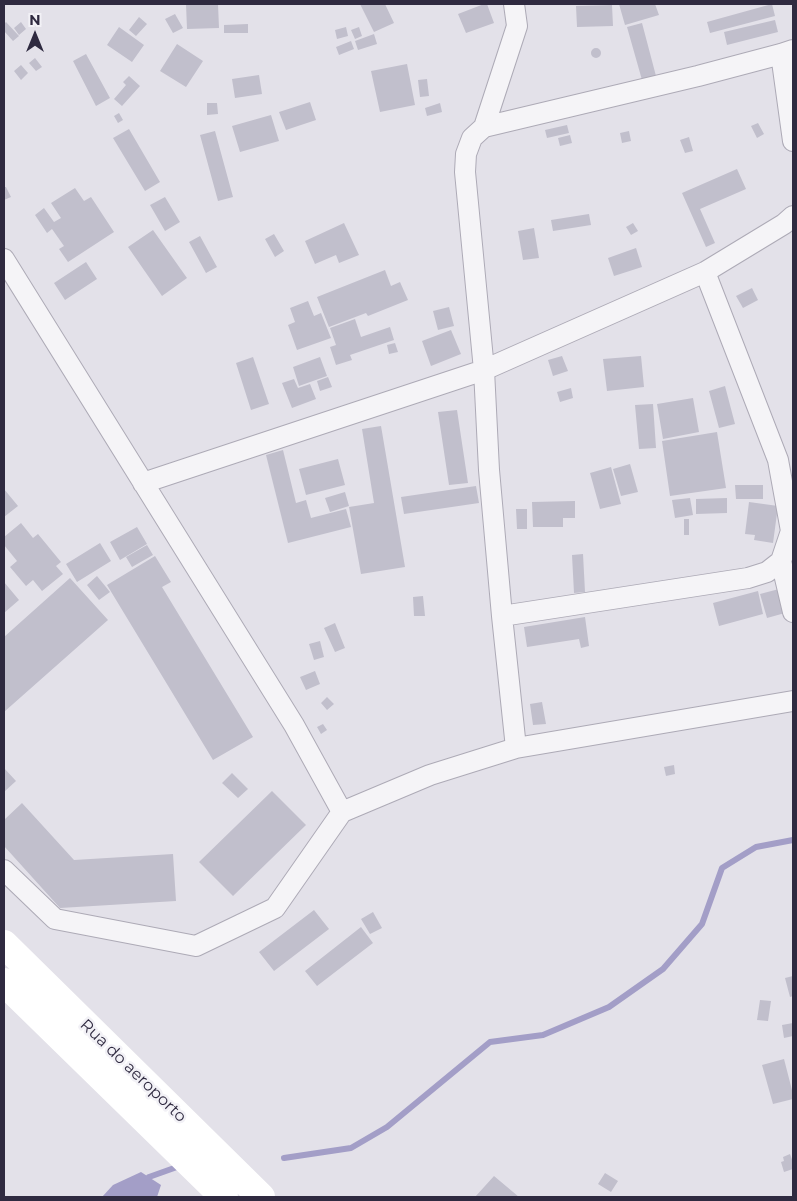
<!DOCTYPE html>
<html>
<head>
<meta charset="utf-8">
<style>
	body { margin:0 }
	#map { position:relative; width:797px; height:1201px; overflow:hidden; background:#e3e1e9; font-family:Montserrat,sans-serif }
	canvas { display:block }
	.frame { position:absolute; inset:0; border:5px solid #2f2a40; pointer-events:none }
	.north { position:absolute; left:10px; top:10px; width:50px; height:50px; -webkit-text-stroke:4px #f2f1f6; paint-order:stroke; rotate:0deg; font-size:14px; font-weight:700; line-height:20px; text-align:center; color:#2f2a40 }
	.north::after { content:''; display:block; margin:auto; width:18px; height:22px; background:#2f2a40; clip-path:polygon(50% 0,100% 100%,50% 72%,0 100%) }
</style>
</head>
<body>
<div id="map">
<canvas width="797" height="1201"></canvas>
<div class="frame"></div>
<div class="north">N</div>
</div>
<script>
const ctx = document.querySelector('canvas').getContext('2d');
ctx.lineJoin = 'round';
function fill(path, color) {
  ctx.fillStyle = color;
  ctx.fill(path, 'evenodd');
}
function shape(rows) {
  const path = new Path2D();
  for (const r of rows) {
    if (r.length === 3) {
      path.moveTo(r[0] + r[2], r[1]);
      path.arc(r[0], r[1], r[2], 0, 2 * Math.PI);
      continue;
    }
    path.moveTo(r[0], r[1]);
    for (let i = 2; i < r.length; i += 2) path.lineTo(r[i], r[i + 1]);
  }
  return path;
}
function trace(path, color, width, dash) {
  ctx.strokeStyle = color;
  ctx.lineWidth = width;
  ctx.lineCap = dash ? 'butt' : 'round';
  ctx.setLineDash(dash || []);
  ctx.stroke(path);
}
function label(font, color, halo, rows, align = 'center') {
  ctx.font = font + ' Montserrat,sans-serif';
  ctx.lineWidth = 5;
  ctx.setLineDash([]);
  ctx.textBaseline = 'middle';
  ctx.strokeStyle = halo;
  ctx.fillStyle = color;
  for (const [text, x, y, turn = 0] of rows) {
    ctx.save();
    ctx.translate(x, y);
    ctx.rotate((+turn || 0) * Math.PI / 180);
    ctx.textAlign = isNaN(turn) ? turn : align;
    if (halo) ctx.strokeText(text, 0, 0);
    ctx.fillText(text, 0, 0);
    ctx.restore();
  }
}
fill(shape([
	[141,1172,161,1185,157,1197,102,1197,113,1185]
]), '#a39ec7');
trace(shape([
	[284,1158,351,1148,387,1127,490,1042,543,1035,609,1007,663,969,702,924,722,868,756,847,793,840],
	[149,1177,177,1167]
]), '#a39ec7', 6);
fill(shape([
	[186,4,218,4,219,28,187,29],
	[360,4,385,4,394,23,374,32],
	[484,4,487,4,494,23,466,33,458,14],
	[619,4,655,4,659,15,625,25],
	[772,4,775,16,710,33,707,22],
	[612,5,613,26,577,27,576,6],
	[175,14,183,28,173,33,165,19],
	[139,17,147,24,136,36,129,30],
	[775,20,778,32,727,45,724,32],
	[6,22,19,36,13,41,4,31,4,24],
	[21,22,26,29,19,35,14,28],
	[642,23,656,76,642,80,627,27],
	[248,24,248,33,224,33,224,25],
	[119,27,144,45,132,62,107,45],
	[346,27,348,36,337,39,335,30],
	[359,27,362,36,355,39,351,30],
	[374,34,377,44,358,50,355,41],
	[351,41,354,49,339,55,336,47],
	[177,44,203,61,186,87,160,71],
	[596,53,5],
	[86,54,110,98,96,106,73,61],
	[35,58,42,67,36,71,29,63],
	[407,64,415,105,380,112,371,71],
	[21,65,28,73,21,80,14,71],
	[259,75,262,94,235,98,232,79],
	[129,76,140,86,122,106,114,99,126,85,123,82],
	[427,79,429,96,420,97,418,80],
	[310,102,316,120,286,130,279,112],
	[207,103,217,103,218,114,207,115],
	[440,103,442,112,427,116,425,108],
	[119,113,123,120,118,123,114,116],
	[271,115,279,141,240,152,232,126],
	[758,123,764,134,757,138,751,126],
	[567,125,569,133,547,138,545,130],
	[129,129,160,182,145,191,113,138],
	[215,131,233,197,218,201,200,135],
	[629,131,631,141,622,143,620,133],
	[570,135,572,143,560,146,558,138],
	[689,137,693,151,685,153,680,140],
	[737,169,746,189,700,209,715,243,706,247,682,193],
	[4,187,6,187,11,197,4,200],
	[75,188,84,201,91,197,114,232,68,262,59,249,64,246,52,229,47,233,35,215,44,208,54,222,61,218,51,203],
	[165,197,180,222,165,231,150,205],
	[589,214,591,225,553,231,551,220],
	[344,223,359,255,339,263,336,255,315,264,305,241],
	[633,223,638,231,631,235,626,227],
	[534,228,539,258,523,260,518,231],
	[153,230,187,278,162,296,128,247],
	[274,234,284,251,275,257,265,239],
	[200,236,217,267,206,273,189,242],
	[636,248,642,267,614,276,608,258],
	[86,262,97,279,65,300,54,283],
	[385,270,391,286,400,282,408,300,368,316,366,313,329,327,317,297],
	[752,288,758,300,743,308,736,296],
	[308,301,314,316,321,313,331,338,297,350,288,325,295,322,290,308],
	[449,307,454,326,438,330,433,311],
	[355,319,361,337,390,327,394,340,350,355,352,360,336,365,330,347,336,345,330,328],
	[451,330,461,354,431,366,422,341],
	[395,343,398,352,389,354,387,345],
	[562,356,568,371,553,376,548,360],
	[641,356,644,387,607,391,603,359],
	[253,357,269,404,251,410,236,363],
	[320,357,327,376,299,386,293,367],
	[328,377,332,387,320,391,317,381],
	[294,379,298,388,310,384,316,399,292,408,282,383],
	[725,386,735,424,719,428,709,391],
	[571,388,573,398,560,402,557,392],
	[693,398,699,432,663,439,657,404],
	[653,404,656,448,639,449,635,405],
	[457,410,468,483,449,485,438,412],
	[381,426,405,567,361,574,349,507,374,503,362,429],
	[717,432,726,488,670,496,662,441],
	[283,450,296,503,306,500,311,518,346,509,351,527,288,543,266,455],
	[338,459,345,485,306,495,299,469],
	[630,464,638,492,621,496,613,469],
	[611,467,621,504,600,509,590,473],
	[735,485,763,485,763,499,736,499],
	[476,486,479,503,404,514,401,497],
	[4,489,18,506,4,517],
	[345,492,349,506,330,512,325,498],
	[690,498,693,515,675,518,672,500],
	[727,498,727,513,696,514,696,499],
	[575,501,575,518,563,518,563,527,533,527,532,502],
	[749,502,778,506,773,543,754,540,755,535,745,534],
	[516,509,527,509,527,529,517,529],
	[684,519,689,519,689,535,684,535],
	[21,523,33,538,38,534,61,562,56,566,63,574,42,591,33,580,26,586,10,567,17,561,4,545,4,537],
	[137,527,147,544,120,560,110,542],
	[100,543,111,561,77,582,66,564],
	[147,545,153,555,132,567,126,557],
	[583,554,585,592,574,593,572,555],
	[155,556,171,582,162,587,253,737,213,760,107,585],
	[97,576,110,592,99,600,87,585],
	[70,578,108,620,4,712,4,637],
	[4,582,19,600,4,613],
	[779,589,785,613,767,618,760,594],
	[758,591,763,614,719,626,713,603],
	[423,596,425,616,414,616,413,597],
	[585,617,589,646,581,648,579,639,527,647,524,627],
	[335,623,345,648,335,652,324,628],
	[320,641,324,657,314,660,309,644],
	[315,671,320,684,306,690,300,677],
	[327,697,334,704,327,710,321,703],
	[542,702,546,724,533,725,530,704],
	[323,724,327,730,321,734,317,727],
	[674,765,675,774,666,776,664,767],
	[4,768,16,781,4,792],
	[232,773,248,789,238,798,222,783],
	[272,791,306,825,233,896,199,862],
	[22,803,74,860,173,854,176,901,60,908,4,846,4,820],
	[314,910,329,929,274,971,259,952],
	[373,912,382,928,370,934,361,919],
	[361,927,373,943,317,986,305,971],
	[793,976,793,996,790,997,785,978],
	[760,1000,771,1001,768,1021,757,1020],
	[793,1023,793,1036,784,1038,782,1025],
	[784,1059,793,1094,793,1099,773,1104,762,1065],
	[790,1154,793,1162,793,1169,784,1172,781,1162,784,1161,783,1157],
	[605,1173,618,1181,611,1192,598,1184],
	[494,1176,519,1197,475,1197]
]), '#c1bfcc');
const minor = shape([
	[781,54,793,141],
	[484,127,517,26,514,4],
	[4,259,294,725,342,812],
	[705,272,778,460,791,531],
	[143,483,484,370,705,272,784,224,793,216],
	[781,561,793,612],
	[502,616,748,578,767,572,781,561,791,531,793,529],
	[516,748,502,616,489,470,484,370,465,172,466,154,472,138,484,127,698,76,781,54,793,50],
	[4,870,55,919,196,946,275,908,342,812,430,775,516,748,793,701]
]);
trace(minor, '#adaab6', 22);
trace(minor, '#f5f4f7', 20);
trace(shape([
	[4,944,261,1197],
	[4,982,224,1197]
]), '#fff', 28);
label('16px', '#2f2a40', '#f2f1f6', [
	["Rua do aeroporto",133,1071,44]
]);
</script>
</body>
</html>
